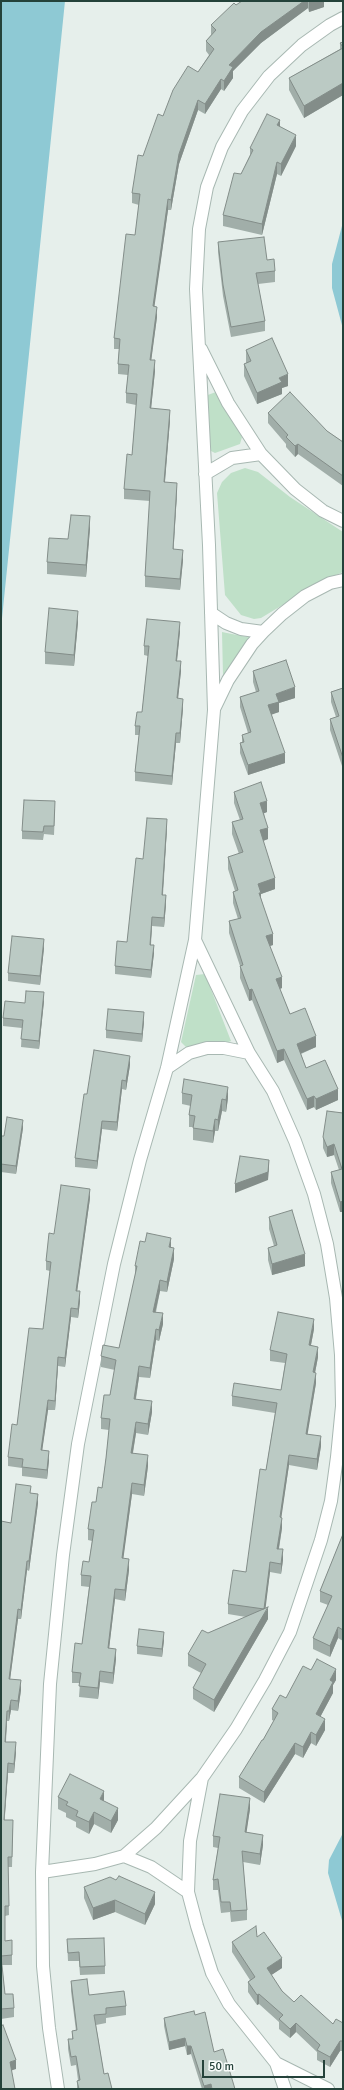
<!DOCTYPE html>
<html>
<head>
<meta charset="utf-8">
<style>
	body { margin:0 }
	#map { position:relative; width:344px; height:2090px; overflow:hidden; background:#e6efeb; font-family:Signika,sans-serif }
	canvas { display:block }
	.frame { position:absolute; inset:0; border:2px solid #24423a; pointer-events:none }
	.scale { position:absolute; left:202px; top:2060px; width:123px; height:18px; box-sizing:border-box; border:2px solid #24423a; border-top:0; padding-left:5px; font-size:12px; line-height:14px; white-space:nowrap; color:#24423a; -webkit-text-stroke:3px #f7fbf9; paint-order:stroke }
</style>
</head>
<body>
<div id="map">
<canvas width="344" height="2090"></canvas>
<div class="frame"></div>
<div class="scale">50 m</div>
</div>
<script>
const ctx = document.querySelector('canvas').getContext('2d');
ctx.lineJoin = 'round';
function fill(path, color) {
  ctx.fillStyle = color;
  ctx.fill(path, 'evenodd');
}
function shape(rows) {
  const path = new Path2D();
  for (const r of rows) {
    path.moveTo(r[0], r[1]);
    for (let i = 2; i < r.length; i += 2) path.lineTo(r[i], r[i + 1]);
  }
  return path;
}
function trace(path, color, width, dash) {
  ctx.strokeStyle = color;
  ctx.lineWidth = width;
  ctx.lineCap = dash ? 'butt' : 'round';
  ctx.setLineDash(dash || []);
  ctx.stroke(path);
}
fill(shape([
	[216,392,242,437,240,444,215,453,209,450,205,396],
	[245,468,258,472,290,497,343,532,343,572,324,580,261,618,254,619,241,615,225,595,217,493,222,482,231,473],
	[222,632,252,638,227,678,223,676],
	[205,974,231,1041,223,1044,188,1049,181,1042,196,975]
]), '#bfe0c8');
fill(shape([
	[1,1,65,1,1,628],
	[343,222,343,329,332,288,332,264],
	[343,1833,343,1924,328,1873,329,1860]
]), '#8ec9d4');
const minor = shape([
	[201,349,228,403,261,454,295,489,323,511,343,521],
	[205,474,232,458,261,454],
	[211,613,226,623,241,629,263,632],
	[215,707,228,680,252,644,263,632,282,614,305,596,330,583,343,580],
	[167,1068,189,1053,207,1048,224,1048,249,1053],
	[124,1856,156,1828,201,1779],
	[42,1872,95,1864,124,1856,151,1867,188,1892],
	[276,2063,328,2089],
	[58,2089,49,2028,43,1966,42,1872,50,1684,63,1555,78,1444,114,1264,140,1160,167,1068,195,940],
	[285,2089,276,2063,229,2004,212,1973,197,1926,188,1892,190,1841,202,1778,236,1729,265,1680,290,1632,321,1540,331,1501,337,1457,342,1406,341,1355,336,1298,327,1244,314,1194,295,1141,273,1091,249,1053,195,940,214,710,209,545,196,289,199,229,207,187,222,147,242,111,269,76,302,45,330,25,343,18]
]);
trace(minor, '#a8b8b2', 14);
trace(minor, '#fff', 12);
fill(shape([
	[242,1,324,1,324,7,309,12,308,8,261,43,233,71,233,78,224,91,221,89,205,114,198,110,179,164,171,210,168,210,154,306,157,317,151,360,155,371,151,408,170,420,165,482,177,493,173,549,183,560,180,590,145,587,145,576,150,501,124,499,124,489,132,455,136,405,126,403,126,393,128,375,118,374,118,364,119,349,114,349,114,338,135,235,139,205,132,203,132,193,143,156,163,116,198,72,209,55,206,51,206,41,211,35,211,25],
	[343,42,343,95,304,118,289,90,289,78,340,49,340,43],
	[280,127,296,146,281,176,277,174,262,235,223,226,223,215,241,174,250,155,250,148],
	[218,242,267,260,275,271,275,282,258,284,265,321,265,331,231,337,223,296,218,252],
	[246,350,288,386,282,388,282,394,257,404,244,376,244,364,246,363],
	[268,413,327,431,343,442,343,486,298,454,295,457,286,447,286,444,268,423],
	[90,528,86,577,47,574,47,562,68,539],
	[78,622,74,666,45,664,45,652],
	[180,631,177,661,181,671,178,698,183,708,180,743,176,743,172,785,135,781,135,772,139,735,135,735,135,726,142,712,148,656,144,655,144,646],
	[253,671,295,698,279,703,279,712,271,714,285,763,248,775,240,753,240,743,242,742,242,735,248,733,240,707,240,697,256,692,253,682],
	[343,688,343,769,330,730,330,719,336,717,331,702,331,692],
	[234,792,267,812,264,813,268,839,263,841,275,889,261,894,261,898,273,945,270,946,282,988,280,989,290,1014,316,1047,301,1054,306,1068,338,1100,316,1110,314,1107,307,1110,284,1060,277,1063,252,1000,249,1001,240,978,240,966,229,933,229,921,238,919,233,903,233,892,235,891,228,869,228,857,239,854,232,834,232,822,240,820,234,803],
	[55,809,54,835,44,834,43,840,22,839,22,831],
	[167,828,163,895,166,904,164,927,152,926,151,945,154,953,151,978,115,974,115,966,127,942,143,859],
	[44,948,40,985,8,981,8,973],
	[44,1001,39,1049,21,1047,22,1028,3,1026,3,1018,25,1003],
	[144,1021,142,1042,106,1038,106,1030],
	[130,1065,126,1090,122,1089,117,1131,102,1129,97,1169,75,1167,75,1158,87,1094],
	[182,1093,228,1098,226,1112,222,1111,218,1131,215,1131,213,1143,193,1140,193,1127,189,1127,189,1115,191,1106,182,1104],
	[343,1113,343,1212,340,1212,331,1183,331,1172,339,1170,334,1155,327,1157,323,1148,323,1137],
	[23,1128,16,1174,1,1172,1,1136,4,1136],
	[90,1198,77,1291,80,1301,78,1318,71,1317,65,1367,58,1366,55,1410,48,1410,42,1450,49,1460,47,1479,22,1476,22,1468,8,1466,8,1457,43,1329,50,1271,46,1270,46,1261,54,1234],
	[269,1217,305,1266,272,1275,268,1260,268,1248,274,1246,269,1229],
	[171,1247,174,1259,167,1292,160,1291,156,1312,163,1324,159,1341,156,1340,150,1378,139,1377,136,1399,152,1412,148,1435,136,1433,133,1453,148,1466,144,1496,132,1494,123,1558,129,1570,125,1601,115,1599,109,1648,116,1659,113,1684,100,1682,98,1699,79,1697,80,1683,72,1683,72,1672,82,1644,89,1587,81,1586,81,1575,89,1562,92,1541,88,1540,88,1529,96,1502,102,1488,106,1458,109,1430,101,1429,101,1418,110,1395,115,1370,101,1367,101,1356,119,1348,135,1277,135,1266],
	[314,1329,311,1345,318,1357,315,1373,316,1383,307,1434,321,1446,317,1470,289,1465,281,1517,282,1528,279,1549,283,1560,281,1574,270,1572,265,1608,268,1619,214,1712,193,1699,193,1688,201,1673,188,1666,188,1654,208,1633,246,1617,228,1614,228,1604,246,1572,266,1470,275,1413,232,1406,232,1396,281,1390,285,1363,270,1361,270,1350],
	[31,1493,38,1503,29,1571,27,1570,21,1619,18,1619,10,1679,21,1690,18,1711,11,1710,9,1721,7,1721,6,1742,16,1752,14,1773,8,1773,4,1820,13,1829,12,1867,8,1867,9,1915,5,1916,5,1941,12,1940,12,1965,2,1965,5,1994,14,2008,14,2017,1,2019,1,1521,11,1523],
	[343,1534,343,1641,338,1638,330,1657,313,1649,313,1638,328,1605,320,1602,320,1591],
	[164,1640,162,1657,137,1654,137,1646],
	[311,1670,336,1680,333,1685,333,1693,320,1717,325,1730,316,1746,311,1743,303,1758,295,1754,264,1803,239,1788,239,1777,263,1740,274,1721,272,1720,272,1709,286,1698],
	[58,1797,104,1801,118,1820,111,1833,94,1824,89,1834,76,1827,76,1822,66,1817,66,1813,58,1809],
	[250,1809,246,1832,263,1845,260,1865,243,1862,247,1910,247,1920,231,1922,230,1912,221,1913,218,1890,213,1890,213,1880,218,1848,213,1847,213,1836],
	[84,1887,155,1904,145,1925,115,1912,93,1920,84,1898],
	[257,1937,282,1968,271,1975,282,1991,294,2002,333,2024,343,2023,343,2051,340,2051,330,2067,317,2060,317,2052,296,2032,290,2038,279,2029,279,2022,259,2004,257,2005,248,1992,248,1982,250,1980,232,1952,232,1942],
	[67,1939,105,1966,105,1974,80,1975,79,1961,68,1961],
	[71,1981,89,1995,126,2006,126,2015,106,2018,106,2023,96,2025,104,2074,112,2089,77,2089,77,2081,78,2080,76,2065,71,2066,68,2049,68,2039,72,2039,72,2031,76,2031,71,1991],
	[195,2015,214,2052,235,2089,202,2089,191,2054,187,2055,185,2046,169,2050,164,2026,164,2018]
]), '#a1aea9');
fill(shape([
	[304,1,308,1,308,8,261,43,233,71,233,78,224,91,224,81,229,65,261,32],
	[312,1,324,1,324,7,309,12,309,2],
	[221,79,221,89,205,114,205,104],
	[343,83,343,95,304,118,304,106],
	[198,100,198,110,179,164,171,210,171,200,179,154],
	[280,120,280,132,277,125],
	[296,135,296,146,281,176,281,164],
	[277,162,277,174,262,235,262,224],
	[168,199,168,210,153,317,153,306],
	[157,307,157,317,150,370,150,360],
	[155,360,155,371,150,419,150,408],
	[288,374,288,386,282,388,282,394,257,404,257,393,279,378],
	[170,410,170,420,164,492,164,482],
	[298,444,298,454,295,457,295,446],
	[177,483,177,493,173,559,173,549],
	[90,516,90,528,86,577,86,565],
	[183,550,183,560,180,590,180,579],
	[78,611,78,622,74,666,74,655],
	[180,622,180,631,176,670,176,661],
	[181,661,181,671,177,708,177,698],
	[295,687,295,698,279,703,279,712,268,716,268,705,276,694],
	[183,699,183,708,180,743,180,733],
	[176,733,176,743,172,785,172,776],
	[285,753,285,763,248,775,248,765],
	[267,801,267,812,260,815,260,803],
	[167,819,167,828,162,904,162,895],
	[268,828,268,839,260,842,260,830],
	[275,878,275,889,261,894,261,904,258,884],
	[166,895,166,904,164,927,164,918],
	[152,917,152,926,150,953,150,945],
	[273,934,273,945,266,947,266,936],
	[44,939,44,948,40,985,40,976],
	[154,945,154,953,151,978,151,970],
	[282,977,282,988,276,990,276,979],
	[252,989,252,1000,249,1001,249,990],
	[44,992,44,1001,39,1049,39,1041],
	[144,1012,144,1021,142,1042,142,1034],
	[316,1036,316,1047,297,1055,297,1044],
	[284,1049,284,1060,277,1063,277,1051],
	[130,1056,130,1065,126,1090,126,1081],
	[122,1080,122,1089,117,1131,117,1122],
	[228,1087,228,1098,226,1112,226,1100],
	[338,1089,338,1100,316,1110,316,1099],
	[314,1096,314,1107,307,1110,307,1099],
	[222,1099,222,1111,218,1131,218,1120],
	[215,1119,215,1131,213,1143,213,1131],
	[23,1120,23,1128,16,1174,16,1166],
	[102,1121,102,1129,97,1169,97,1161],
	[334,1144,334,1155,327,1157,327,1147],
	[269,1160,269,1169,268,1180,235,1193,235,1184],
	[90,1189,90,1198,76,1300,76,1291],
	[343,1201,343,1212,340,1212,340,1202],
	[171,1238,171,1249,169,1247],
	[174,1248,174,1259,167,1292,167,1282],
	[305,1254,305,1266,272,1275,272,1264],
	[160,1280,160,1291,153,1322,153,1312],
	[80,1291,80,1301,78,1318,78,1309],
	[71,1308,71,1317,65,1367,65,1358],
	[163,1313,163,1324,159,1341,159,1330],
	[314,1319,314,1329,309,1355,309,1345],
	[156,1329,156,1340,150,1378,150,1368],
	[318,1347,318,1357,313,1383,313,1372],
	[58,1357,58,1366,55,1410,55,1401],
	[139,1366,139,1377,134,1409,134,1399],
	[316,1373,316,1383,306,1444,306,1434],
	[48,1400,48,1410,41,1459,41,1450],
	[152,1401,152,1412,148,1435,148,1424],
	[136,1422,136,1433,131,1463,131,1453],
	[321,1436,321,1446,317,1470,317,1459],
	[49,1451,49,1460,47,1479,47,1470],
	[148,1455,148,1466,144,1496,144,1485],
	[289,1455,289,1465,280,1527,280,1517],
	[132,1483,132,1494,122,1569,122,1558],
	[38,1494,38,1503,29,1571,29,1561],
	[282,1518,282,1528,277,1559,277,1549],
	[283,1549,283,1560,281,1574,281,1564],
	[129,1559,129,1570,125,1601,125,1590],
	[27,1561,27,1570,21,1619,21,1610],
	[270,1562,270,1572,265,1613,268,1607,268,1619,214,1712,214,1700,264,1609],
	[115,1589,115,1599,108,1658,108,1648],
	[18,1609,18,1619,9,1688,9,1679],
	[338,1627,338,1638,330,1657,330,1646],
	[164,1632,164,1640,162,1657,162,1649],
	[116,1649,116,1659,113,1684,113,1673],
	[336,1669,336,1680,333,1685,333,1693,316,1725,316,1714,330,1680],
	[100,1671,100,1682,98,1699,98,1688],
	[21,1680,21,1690,18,1711,18,1701],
	[11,1700,11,1710,9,1721,9,1711],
	[7,1711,7,1721,5,1751,5,1742],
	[325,1719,325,1730,316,1746,316,1735],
	[311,1732,311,1743,303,1758,303,1747],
	[16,1742,16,1752,14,1773,14,1764],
	[295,1743,295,1754,264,1803,264,1792],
	[8,1763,8,1773,4,1829,4,1820],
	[104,1791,104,1802,100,1799],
	[250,1798,250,1809,245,1843,245,1832],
	[118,1808,118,1820,111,1833,111,1821],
	[94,1812,94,1824,89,1834,89,1822],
	[263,1835,263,1845,260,1865,260,1854],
	[155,1892,155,1904,145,1925,145,1914],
	[115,1900,115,1912,93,1920,93,1908],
	[282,1958,282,1968,267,1978,267,1968],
	[259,1994,259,2004,257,2005,257,1995],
	[296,2023,296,2032,290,2038,290,2029],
	[185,2038,185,2046,169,2050,169,2042],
	[340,2041,340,2051,330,2067,330,2057],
	[187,2046,191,2046,191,2054,187,2055],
	[16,2060,16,2069,10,2071,10,2062],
	[211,2084,211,2089,204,2089,204,2086]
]), '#838d89');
const building = shape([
	[242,1,304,1,261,32,229,65,233,67,224,81,221,79,205,104,198,100,179,154,171,200,168,199,153,306,157,307,150,360,155,360,150,408,170,410,164,482,177,483,173,549,183,550,180,579,145,576,150,491,124,489,127,454,132,455,137,394,126,393,129,365,118,364,120,339,114,338,126,234,135,235,140,194,132,193,138,155,143,156,158,114,163,116,173,90,188,66,198,72,214,49,206,41,216,30,211,25,234,3,236,5,242,1],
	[343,42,343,47,340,43,343,42],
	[343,48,343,83,304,106,289,78,343,48],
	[267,114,280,120,277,125,296,135,281,164,277,162,262,224,223,215,234,173,241,174,253,150,250,148,267,114],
	[264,237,267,260,274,259,275,271,256,273,265,321,231,327,223,285,218,242,264,237],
	[272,338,288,374,279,378,282,382,257,393,244,364,251,361,246,350,272,338],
	[290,392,327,431,343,442,343,476,298,444,295,446,286,437,288,435,268,413,290,392],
	[71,515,90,516,86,565,47,562,49,538,68,539,71,515],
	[49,608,78,611,74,655,45,652,49,608],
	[147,619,180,622,176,661,181,661,177,698,183,699,180,733,176,733,172,776,135,772,140,726,135,726,137,712,142,712,149,646,144,646,147,619],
	[286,660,295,687,276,694,279,702,268,705,285,753,248,765,240,743,244,742,242,735,251,732,240,697,259,691,253,671,286,660],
	[343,688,343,758,330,719,339,716,331,692,343,688],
	[261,782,267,801,260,803,268,828,260,830,275,878,258,884,261,893,259,893,273,934,266,936,282,977,276,979,290,1014,305,1008,316,1036,297,1044,306,1068,325,1060,338,1089,316,1099,314,1096,307,1099,284,1049,277,1051,252,989,249,990,240,966,243,965,229,921,241,918,233,892,238,890,228,857,243,852,232,822,243,819,234,792,261,782],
	[24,800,55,801,54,826,44,826,43,832,22,831,24,800],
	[147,818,167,819,162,895,166,895,164,918,152,917,150,945,154,945,151,970,115,966,117,941,127,942,136,858,143,859,147,818],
	[12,936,44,939,40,976,8,973,12,936],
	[26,991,44,992,39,1041,21,1039,23,1020,3,1018,5,1001,25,1003,26,991],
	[108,1009,144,1012,142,1034,106,1030,108,1009],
	[94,1050,130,1056,126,1081,122,1080,117,1122,102,1121,97,1161,75,1158,84,1094,87,1094,94,1050],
	[184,1079,228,1087,226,1100,222,1099,218,1120,215,1119,213,1131,193,1128,195,1116,189,1115,192,1095,182,1093,184,1079],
	[327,1111,343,1113,343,1201,340,1202,331,1172,342,1169,334,1144,327,1147,323,1137,327,1111],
	[7,1117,23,1120,16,1166,1,1164,1,1136,4,1136,7,1117],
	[240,1156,269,1160,268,1172,235,1184,240,1156],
	[61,1185,90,1189,76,1291,80,1291,78,1309,71,1308,65,1358,58,1357,55,1401,48,1400,41,1450,49,1451,47,1470,22,1467,23,1459,8,1457,12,1424,17,1425,29,1328,43,1329,51,1262,46,1261,49,1233,54,1234,61,1185],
	[292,1210,305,1254,272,1264,268,1248,277,1245,269,1217,292,1210],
	[147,1233,171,1238,169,1247,174,1248,167,1282,160,1280,153,1312,163,1313,159,1330,156,1329,150,1368,139,1366,134,1399,152,1401,148,1424,136,1422,131,1453,148,1455,144,1485,132,1483,122,1558,129,1559,125,1590,115,1589,108,1648,116,1649,113,1673,100,1671,98,1688,79,1686,81,1673,72,1672,75,1643,82,1644,91,1576,81,1575,83,1561,89,1562,94,1530,88,1529,92,1502,96,1502,98,1487,102,1488,106,1458,110,1419,101,1418,104,1395,110,1395,116,1360,101,1356,103,1345,119,1348,137,1266,135,1266,140,1241,145,1242,147,1233],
	[278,1312,314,1319,309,1345,318,1347,313,1372,316,1373,306,1434,321,1436,317,1459,289,1455,280,1517,282,1518,277,1549,283,1549,281,1564,270,1562,264,1609,228,1604,233,1570,246,1572,260,1469,266,1470,277,1403,232,1396,234,1383,281,1390,287,1354,270,1350,278,1312],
	[16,1484,31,1486,30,1493,38,1494,29,1561,27,1561,21,1610,18,1609,9,1679,21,1680,18,1701,11,1700,9,1711,7,1711,5,1742,16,1742,14,1764,8,1763,4,1820,13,1820,12,1857,8,1857,9,1906,5,1906,5,1941,12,1940,12,1955,1,1956,5,1994,13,1994,14,2008,1,2009,1,1521,11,1523,16,1484],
	[343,1534,343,1630,338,1627,330,1646,313,1638,332,1596,320,1591,343,1534],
	[268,1607,214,1700,193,1688,206,1664,188,1654,202,1630,208,1633,268,1607],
	[139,1629,164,1632,162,1649,137,1646,139,1629],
	[317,1659,336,1669,330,1680,333,1682,316,1714,325,1719,316,1735,311,1732,303,1747,295,1743,264,1792,239,1777,262,1740,263,1740,278,1713,272,1709,280,1695,286,1698,303,1666,311,1670,317,1659],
	[70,1774,104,1791,100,1799,118,1808,111,1821,94,1812,89,1822,76,1816,78,1811,66,1805,68,1802,58,1797,70,1774],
	[220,1794,250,1798,245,1832,263,1835,260,1854,242,1851,247,1910,231,1911,230,1902,221,1902,218,1879,213,1880,220,1837,213,1836,220,1794],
	[119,1876,155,1892,145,1914,115,1900,93,1908,84,1887,110,1877,116,1880,119,1876],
	[256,1926,257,1937,264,1932,282,1958,267,1968,282,1991,294,2002,301,1995,333,2024,336,2019,343,2023,343,2041,340,2041,330,2057,317,2050,320,2045,296,2023,290,2029,279,2019,283,2015,259,1994,257,1995,248,1982,255,1977,232,1942,256,1926],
	[104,1938,105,1966,80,1967,79,1952,68,1953,67,1939,104,1938],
	[87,1979,89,1995,124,1991,126,2006,106,2008,106,2014,94,2015,104,2074,108,2073,112,2089,79,2089,77,2081,80,2080,76,2056,71,2057,68,2039,73,2039,72,2031,77,2030,71,1981,87,1979],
	[194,2011,195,2015,205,2012,214,2052,223,2049,235,2089,212,2089,211,2084,204,2086,191,2046,187,2046,185,2038,169,2042,164,2018,194,2011],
	[3,2025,16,2060,10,2062,15,2089,1,2089,1,2026,3,2025]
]);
fill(building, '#bbcac4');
trace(building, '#838d89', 1);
</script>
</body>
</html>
